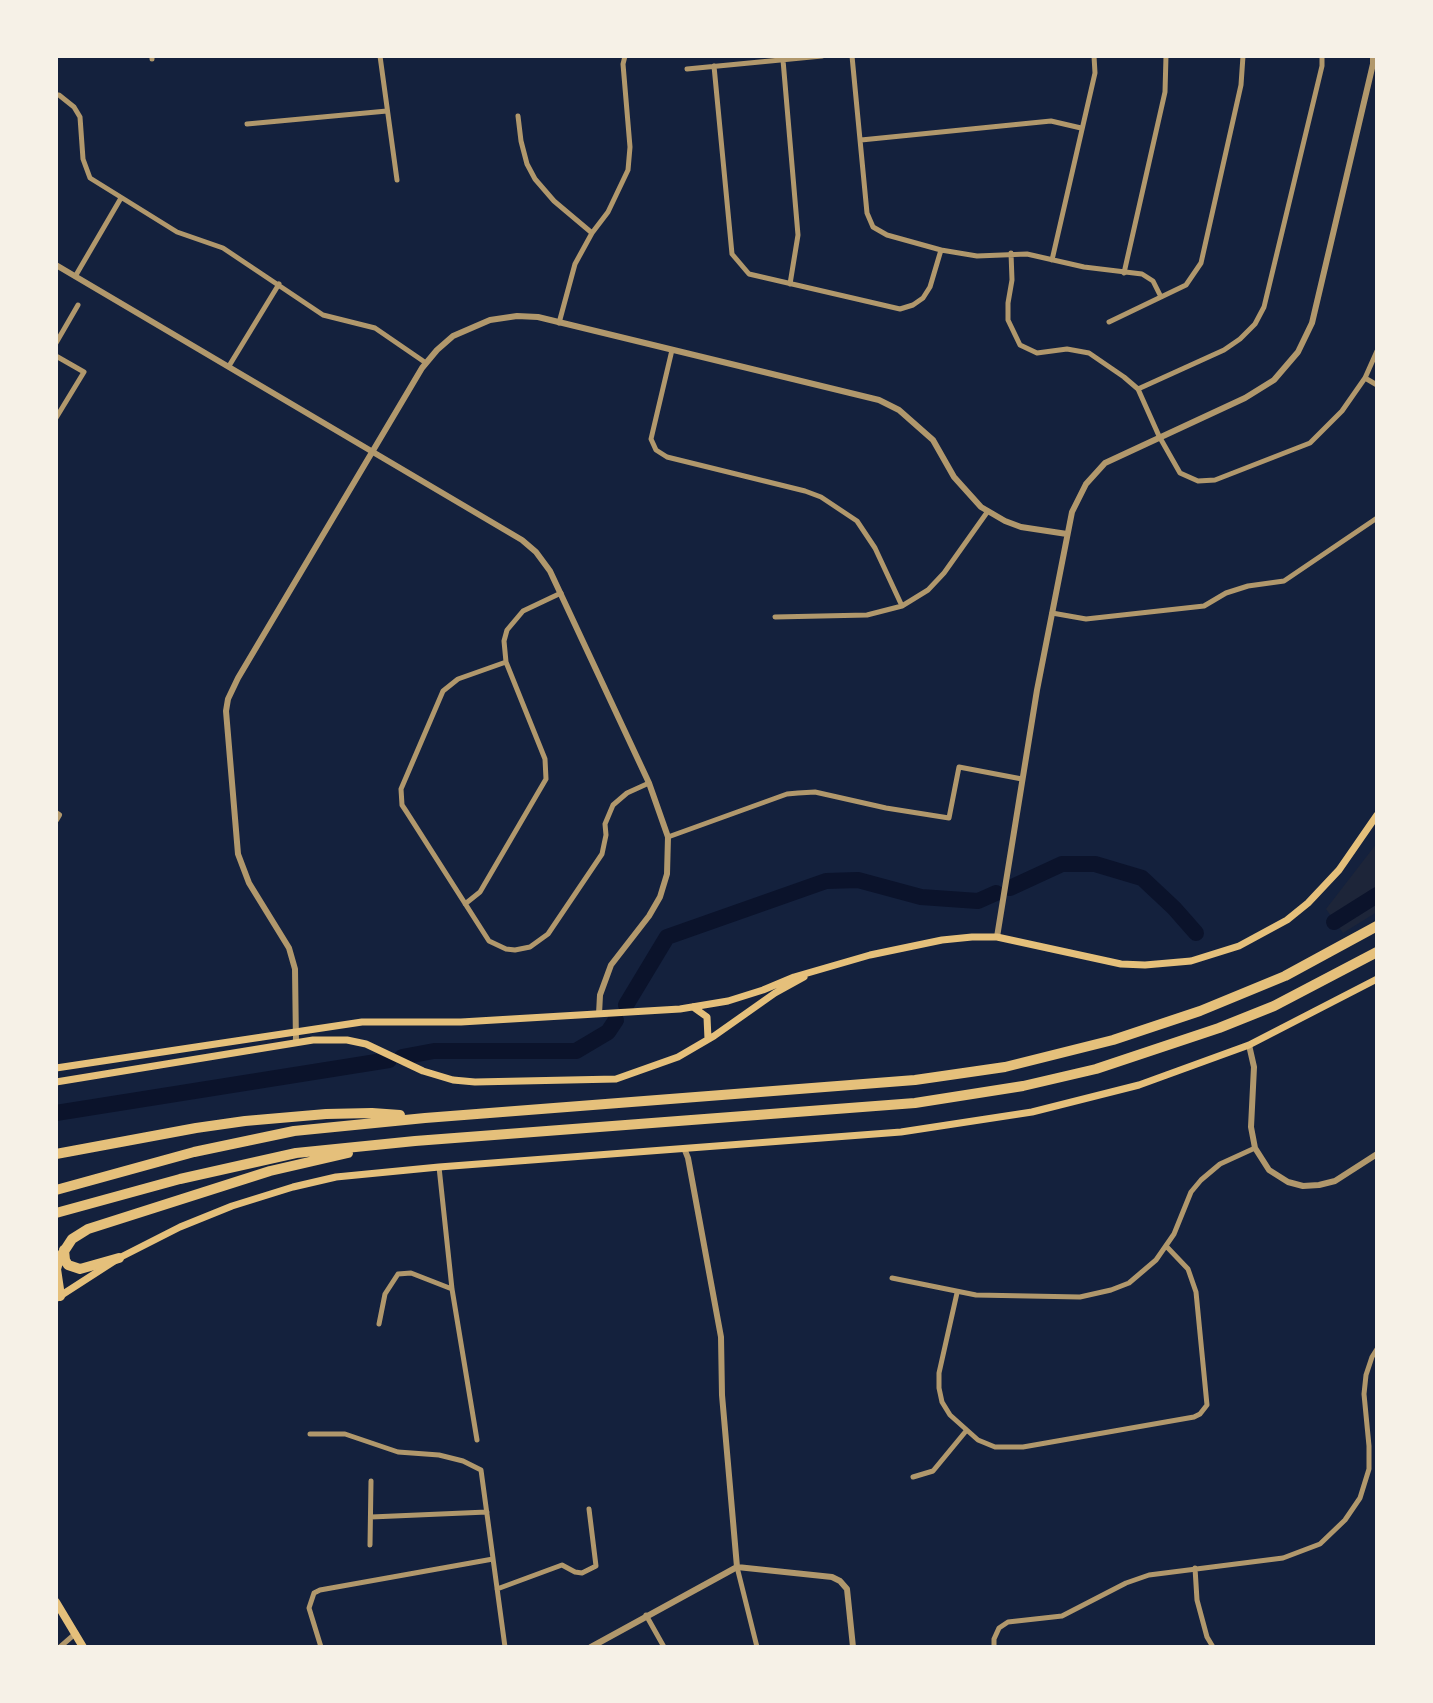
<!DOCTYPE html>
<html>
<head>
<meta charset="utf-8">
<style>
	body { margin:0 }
	#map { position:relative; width:1433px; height:1703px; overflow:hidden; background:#14213d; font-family:"Fira Sans Condensed",sans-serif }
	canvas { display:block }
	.frame { position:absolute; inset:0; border:58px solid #f6f1e7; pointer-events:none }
</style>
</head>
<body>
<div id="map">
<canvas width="1433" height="1703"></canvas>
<div class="frame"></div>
</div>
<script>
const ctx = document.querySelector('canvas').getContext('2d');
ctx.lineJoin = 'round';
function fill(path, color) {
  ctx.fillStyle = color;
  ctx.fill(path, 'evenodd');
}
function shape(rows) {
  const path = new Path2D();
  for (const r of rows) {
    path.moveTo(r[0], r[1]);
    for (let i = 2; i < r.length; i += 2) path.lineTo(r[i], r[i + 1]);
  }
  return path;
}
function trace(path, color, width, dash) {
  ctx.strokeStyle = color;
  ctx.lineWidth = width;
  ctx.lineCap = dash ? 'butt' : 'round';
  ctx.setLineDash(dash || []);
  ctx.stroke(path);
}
fill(shape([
	[1377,843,1377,912,1343,933,1326,909]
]), '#1d2539');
trace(shape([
	[1010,888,1062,864,1095,864,1142,878,1174,908,1196,933],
	[1334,922,1377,895],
	[626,1005,667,937,826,881,858,880,921,897,978,901,996,893],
	[402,1057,434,1051,576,1051,608,1032,616,1020],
	[56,1113,389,1060]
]), '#0b132b', 16);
trace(shape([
	[380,56,397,180],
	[852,56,867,213,873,227,887,235,941,250,977,256,1027,254,1084,267,1142,274,1153,281,1161,297],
	[152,59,152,56],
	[783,60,798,235,790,284],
	[714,66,732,254,749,274,900,309,913,305,923,298,930,287,941,250],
	[687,69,822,56],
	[56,95,59,95,74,107,80,117,83,159,90,178,177,232,223,248,323,315,375,328,426,363],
	[518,116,521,141,527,164,535,179,554,201,592,233],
	[247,124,387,111],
	[861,140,1051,121,1081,128],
	[1011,253,1012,280,1008,303,1008,320,1020,345,1037,353,1067,349,1089,353,1124,377,1138,389,1159,436,1180,473,1198,481,1215,480,1310,443,1342,411,1365,378,1377,351],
	[1052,260,1095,73,1094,56],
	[1124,273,1165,92,1166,56],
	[76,275,121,198],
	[1109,322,1186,285,1201,263,1241,85,1243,56],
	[559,323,575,264,592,233,608,212,628,170,630,147,623,64,625,56],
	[56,343,78,305],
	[672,350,651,439,656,450,667,457,805,491,821,497,857,521,875,548,902,606],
	[56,356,84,372,56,418],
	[229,366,279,284],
	[1365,378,1377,385],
	[1138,389,1224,350,1240,339,1255,324,1264,307,1322,66,1322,56],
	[1052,613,1086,619,1204,606,1226,593,1248,586,1284,581,1377,518],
	[775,617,867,615,902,606,928,590,944,573,988,511],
	[506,662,458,679,443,691,401,789,402,805,406,811,489,941,506,949,515,950,530,947,548,934,602,854,606,835,605,824,613,805,627,793,649,783],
	[668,837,787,794,798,793,815,792,886,808,949,818,959,767,1022,779],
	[465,904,480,892,546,779,545,759,506,662,504,641,507,630,523,611,561,593],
	[439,1167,452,1289,477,1440],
	[892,1278,976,1295,1080,1297,1111,1290,1129,1283,1156,1260,1174,1234,1191,1192,1201,1180,1220,1164,1255,1148],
	[957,1293,939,1373,939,1388,942,1402,950,1415,978,1440,995,1447,1023,1447,1194,1417,1200,1414,1207,1405,1196,1292,1188,1269,1167,1247],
	[379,1324,385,1294,398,1274,411,1273,452,1289],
	[310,1434,345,1434,398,1452,439,1455,463,1461,481,1470,505,1647],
	[913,1477,933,1471,966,1431],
	[371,1517,487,1512],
	[370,1545,371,1481],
	[737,1567,757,1647],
	[1195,1568,1197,1600,1207,1637,1213,1647],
	[497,1589,562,1565,575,1572,582,1573,596,1566,589,1509],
	[646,1615,664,1647],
	[60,1647,76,1633],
	[321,1647,309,1608,314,1593,320,1590,493,1559],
	[994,1647,994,1639,999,1628,1008,1622,1062,1616,1126,1583,1149,1575,1283,1558,1320,1544,1345,1520,1360,1498,1369,1469,1369,1446,1364,1394,1366,1375,1372,1357,1377,1349]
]), '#b1986c', 5);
trace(shape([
	[56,265,522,540,536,552,550,571,649,783,668,837,667,874,660,897,649,916,611,965,600,995,599,1014],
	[56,813,59,815,56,820],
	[997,937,1037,690,1072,512,1086,484,1105,463,1245,398,1274,380,1298,352,1312,323,1373,64,1373,56],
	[296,1043,295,969,289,948,249,883,238,854,226,711,228,699,238,678,422,368,437,350,453,336,490,320,517,316,538,317,879,400,899,410,933,440,954,477,981,507,1005,521,1021,527,1067,534],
	[1249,1045,1254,1067,1251,1127,1255,1148,1269,1170,1288,1182,1303,1186,1319,1185,1335,1181,1377,1154],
	[684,1148,688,1158,721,1337,722,1395,737,1567],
	[591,1647,737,1567,832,1577,840,1581,847,1589,853,1647]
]), '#b1986c', 6);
trace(shape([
	[693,1007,707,1017,708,1039],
	[56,1068,362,1022,461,1022,680,1009,728,1001,763,990,794,977,870,955,942,940,972,937,997,937,1121,964,1145,965,1191,961,1239,946,1287,920,1308,903,1339,870,1377,815],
	[56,1082,313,1040,347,1040,366,1044,423,1071,453,1080,475,1082,616,1079,678,1057,714,1036,775,993,804,977],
	[57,1298,119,1258,180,1227,232,1206,293,1187,336,1177,439,1167,901,1132,1032,1112,1139,1085,1249,1045,1377,979]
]), '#e5c07b', 7);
trace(shape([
	[56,1602,83,1647]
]), '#e5c07b', 8);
trace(shape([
	[56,1154,196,1128,245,1121,326,1114,372,1113,400,1115],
	[56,1190,194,1152,294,1131,425,1118,915,1080,1005,1067,1113,1040,1200,1011,1285,976,1377,926],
	[56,1213,180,1179,296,1153,415,1141,915,1103,1023,1086,1096,1069,1219,1028,1274,1006,1377,952],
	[64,1250,65,1260,68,1265,80,1269,119,1258],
	[60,1296,56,1269,59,1259,72,1239,88,1229,270,1171,348,1153]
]), '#e5c07b', 10);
</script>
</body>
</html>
